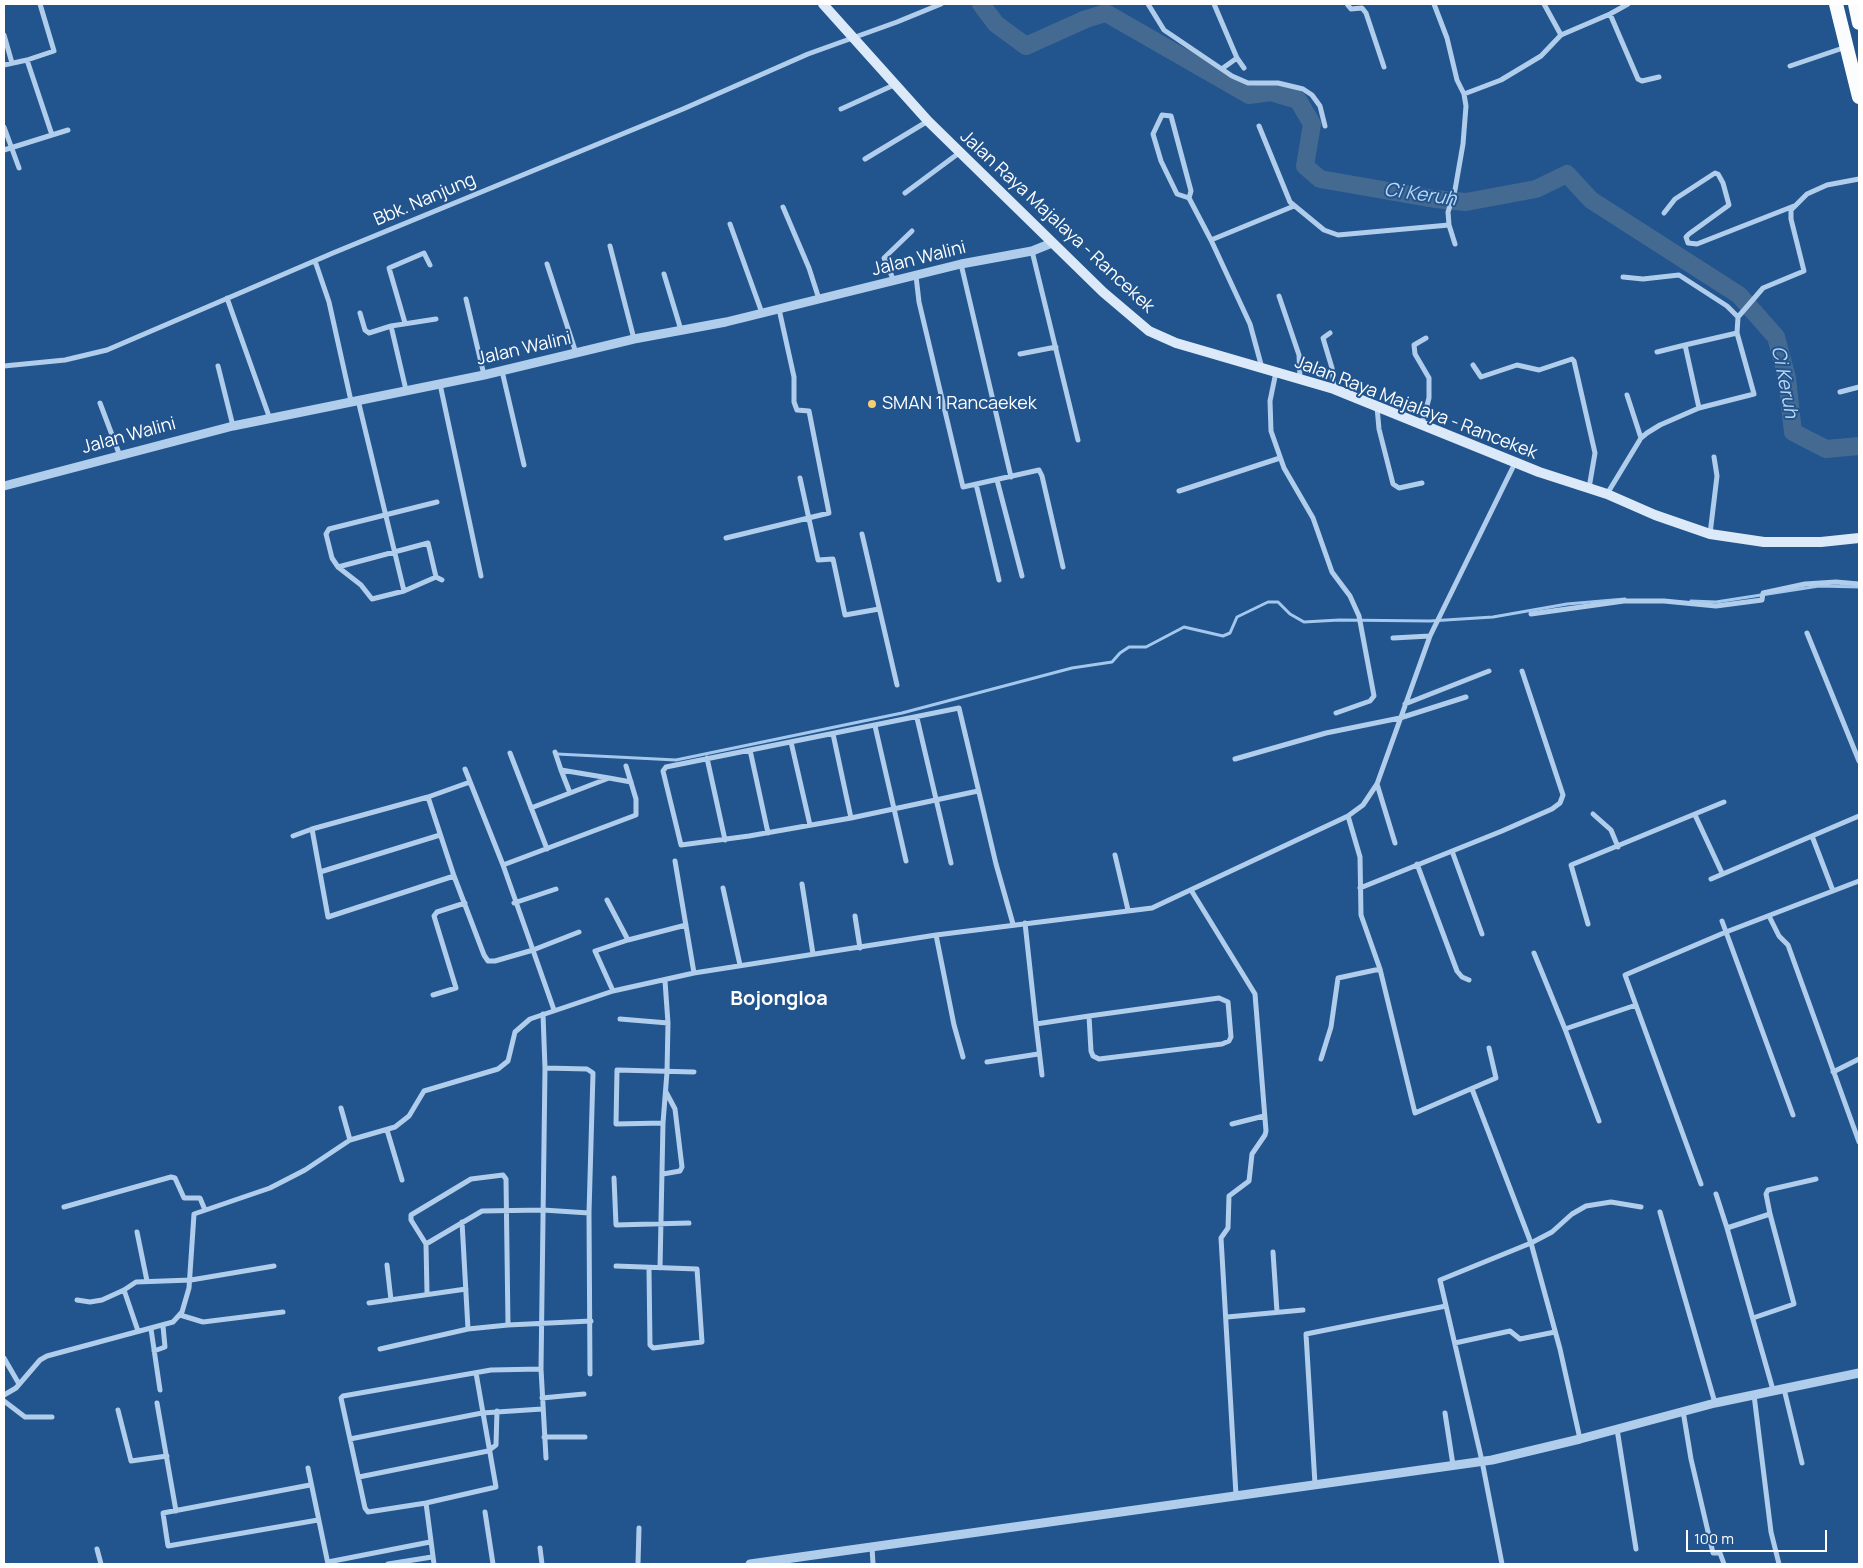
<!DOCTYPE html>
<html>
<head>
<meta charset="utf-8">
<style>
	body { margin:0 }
	#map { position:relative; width:1863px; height:1568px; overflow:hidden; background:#22548d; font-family:Manrope,sans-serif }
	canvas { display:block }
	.frame { position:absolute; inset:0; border:5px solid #fff; pointer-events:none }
	.scale { position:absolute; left:1686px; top:1530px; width:141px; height:22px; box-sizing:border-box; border:2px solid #fff; border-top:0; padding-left:6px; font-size:15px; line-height:18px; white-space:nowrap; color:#fff; -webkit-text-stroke:4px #22548d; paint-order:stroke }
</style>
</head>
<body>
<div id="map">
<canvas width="1863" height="1568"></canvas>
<div class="frame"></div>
<div class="scale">100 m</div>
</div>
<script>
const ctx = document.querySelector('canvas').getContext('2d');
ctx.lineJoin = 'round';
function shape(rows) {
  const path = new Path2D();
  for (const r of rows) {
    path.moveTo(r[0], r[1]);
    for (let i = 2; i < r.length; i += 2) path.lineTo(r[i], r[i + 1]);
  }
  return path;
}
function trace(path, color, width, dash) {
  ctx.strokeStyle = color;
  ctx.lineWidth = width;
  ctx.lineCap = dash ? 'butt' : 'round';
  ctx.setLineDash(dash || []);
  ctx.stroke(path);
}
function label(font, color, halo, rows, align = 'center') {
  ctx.font = font + ' Manrope,sans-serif';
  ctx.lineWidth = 4;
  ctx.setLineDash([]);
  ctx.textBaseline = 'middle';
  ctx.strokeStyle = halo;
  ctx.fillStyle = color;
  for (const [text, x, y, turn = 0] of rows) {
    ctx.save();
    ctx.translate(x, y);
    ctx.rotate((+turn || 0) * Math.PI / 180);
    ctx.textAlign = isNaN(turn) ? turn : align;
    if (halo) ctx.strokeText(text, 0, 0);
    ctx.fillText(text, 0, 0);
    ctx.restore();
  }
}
trace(shape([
	[1691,601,1716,602,1819,586,1859,587],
	[557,754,676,760,902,713,1072,668,1112,662,1120,653,1129,647,1146,647,1184,627,1223,636,1230,633,1237,617,1268,602,1278,602,1290,614,1304,622,1339,620,1430,621,1493,617,1567,604,1625,599]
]), '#a4c8ed', 3);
trace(shape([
	[981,4,996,24,1026,46,1086,19,1106,13,1249,95,1271,92,1298,100,1312,124,1305,166,1320,179,1435,199,1466,202,1536,189,1567,174,1591,200,1739,295,1776,337,1787,378,1793,432,1826,449,1859,446]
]), '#456a92', 18);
trace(shape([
	[1148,4,1164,30,1232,76,1248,83,1278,83,1303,89,1312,95,1320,106,1325,126],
	[1214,4,1237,58,1244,68],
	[1347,4,1351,9,1362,8,1366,13,1384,67],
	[1434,4,1447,38,1457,80,1464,94,1466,106,1463,144,1455,190,1448,212,1449,225,1455,244],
	[1544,4,1561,35],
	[1610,14,1638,79,1642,81,1659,77],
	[4,35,12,63],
	[27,60,52,135],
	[4,65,27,60,54,51,40,4],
	[1790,66,1846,47],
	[1223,68,1237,58],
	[1464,94,1501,80,1541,56,1561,35,1610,14,1628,4],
	[841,109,894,85],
	[1259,126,1290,202,1324,230,1338,235,1449,225],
	[4,127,19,168],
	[4,150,68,130],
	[865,159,928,121],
	[905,193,959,153],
	[1189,198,1191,191,1171,116,1162,115,1153,134,1161,161,1177,194,1189,198,1211,240,1250,324,1262,368],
	[783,207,809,268,819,299],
	[1664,213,1675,199,1715,173,1718,174,1723,183,1729,205,1689,234,1686,237,1688,243,1697,244,1794,206],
	[730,224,762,313],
	[1211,240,1294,206],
	[610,246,634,339],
	[1032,251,1078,440],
	[315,261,329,302,351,401],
	[547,264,576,353],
	[961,264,1011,477],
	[664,274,681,330],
	[916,276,919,302,963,487,1039,470,1042,476,1063,567],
	[1623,277,1643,279,1679,275,1727,306,1738,317],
	[894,281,884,258,912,231],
	[1279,296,1299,355,1300,378],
	[227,298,270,419],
	[466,299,484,375],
	[360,313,365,330,369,333,391,326,406,390],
	[405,323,389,268,424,253,430,265],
	[391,326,436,319],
	[1330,333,1323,338,1332,368,1334,389],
	[1657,352,1685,345],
	[1020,354,1056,347],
	[1473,365,1481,377,1517,365,1539,370,1572,359,1574,361,1595,453,1589,488],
	[4,366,65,360,107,350,333,253,683,109,808,54,897,22,941,4],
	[218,366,233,426],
	[502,371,524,465],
	[1276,372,1270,401,1271,431,1284,468,1313,518,1332,572,1350,596,1359,616,1374,696,1370,701,1336,713],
	[440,384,481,576],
	[1840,392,1859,387],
	[1627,395,1641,438],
	[358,400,404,591],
	[100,403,120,456],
	[1377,407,1379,429,1393,484,1399,488,1422,483],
	[1699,408,1685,345,1737,333],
	[1422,424,1429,398,1429,378,1415,354,1414,345,1426,338],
	[800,478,818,560,833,559,845,615,879,609],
	[997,480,1022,576],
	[976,484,999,580],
	[1179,491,1280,458],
	[1607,494,1641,438,1647,433,1660,425,1699,408,1754,394,1737,333,1738,317,1763,288,1804,271,1791,219,1791,210,1807,194,1827,185,1859,179],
	[437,502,329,529,326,534,332,558,338,567,361,585,372,599,404,591,436,577,442,580],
	[862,534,897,685],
	[1710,534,1717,476,1714,457],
	[726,538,829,513,809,411,797,410,794,402,794,377,779,309],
	[338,567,428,543,436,577],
	[1531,614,1624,601,1664,601,1716,606,1762,600,1763,593,1805,584,1836,582,1859,584],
	[1807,633,1859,761],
	[1393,638,1430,636],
	[1405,704,1489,671],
	[917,718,951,863],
	[875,726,906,861],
	[833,734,851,818],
	[791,742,810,825],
	[750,750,768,833],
	[555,752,561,770,609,778],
	[510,753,547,849],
	[707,758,725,840],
	[1235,759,1326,733,1400,718,1466,697],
	[465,769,503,865,554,1010],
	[561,770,570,793],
	[1377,784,1395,843],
	[978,791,851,818,749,836,681,845,663,771,666,767,959,708,996,864,1013,924],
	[428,797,454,876,484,955,488,961,495,961,533,950,579,932],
	[531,808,609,778,631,782],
	[1593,814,1611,830,1618,847],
	[1695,815,1722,873],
	[1348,816,1360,857,1361,915,1380,969],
	[312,829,328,917,454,876],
	[293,836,312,829,428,797,470,782],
	[1812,836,1833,891],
	[1452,851,1482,934],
	[1115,855,1128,910],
	[675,861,694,973],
	[1417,864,1457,971,1462,977,1469,980],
	[503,865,636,815,636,799,626,766],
	[320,872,440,835],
	[1711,879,1859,816],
	[802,884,813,954],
	[723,888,740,965],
	[1360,888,1502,831,1552,809,1560,803,1563,795,1522,671],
	[1191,890,1255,994,1266,1131,1265,1135,1252,1154,1249,1181,1229,1196,1228,1228,1221,1238,1236,1495],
	[607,900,628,940],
	[514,903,556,889],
	[855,916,860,948],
	[1769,916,1779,936,1788,945,1859,1142],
	[1722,921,1793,1115],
	[1025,923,1036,1024,1089,1016,1219,998,1228,1002,1231,1037,1229,1041,1222,1044,1099,1059,1093,1056,1091,1051,1089,1016],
	[1588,924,1571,865,1724,802],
	[936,935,954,1025,963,1057],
	[1534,953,1565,1029,1636,1005],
	[613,991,595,951,628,940,686,925],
	[433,995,456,988,434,916,437,912,465,903],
	[543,1014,545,1068,541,1369,546,1458],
	[620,1019,668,1023],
	[1036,1024,1042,1075],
	[1565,1029,1599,1121],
	[1321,1059,1331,1027,1338,978,1380,969,1415,1113,1496,1078,1489,1048],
	[987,1062,1038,1054],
	[545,1068,587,1069,593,1073,589,1213,590,1374],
	[1833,1072,1859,1059],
	[1472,1089,1531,1243,1560,1349,1580,1439],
	[341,1108,350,1140],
	[663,1123,616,1124,617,1070,694,1072],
	[1232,1124,1264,1116],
	[387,1130,402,1180],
	[663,1174,680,1171,682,1167,675,1109,666,1092],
	[614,1178,616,1225,689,1223],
	[1701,1184,1625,975,1726,932,1859,881],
	[1716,1194,1727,1228,1773,1390],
	[64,1207,171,1177,175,1178,184,1198,200,1198,205,1210],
	[1660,1212,1715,1403],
	[462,1222,468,1329],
	[1727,1228,1770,1214],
	[137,1232,147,1281],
	[426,1244,482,1211,543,1210,589,1213],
	[1273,1252,1277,1312],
	[387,1265,391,1300],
	[616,1266,697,1269,702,1342,653,1348,650,1345,649,1269],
	[660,1268,663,1123,667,1072,668,1023,665,981],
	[124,1290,138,1331],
	[427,1293,426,1244,411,1220,411,1215,471,1179,503,1175,506,1179,508,1325],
	[77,1300,90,1302,102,1300,124,1290,136,1282,191,1280,274,1266],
	[369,1303,466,1289],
	[180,1315,203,1322,283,1312],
	[1227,1317,1303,1310],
	[1753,1318,1794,1304,1770,1214,1766,1194,1768,1190,1816,1179],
	[151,1329,160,1390],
	[1455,1343,1510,1331,1520,1339,1555,1332],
	[380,1349,468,1329,508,1325,591,1321],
	[154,1351,165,1347,163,1326],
	[4,1358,19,1384],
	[476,1373,496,1487,426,1503,368,1512,365,1508,341,1398,343,1396,491,1370,541,1369],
	[1784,1389,1802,1463],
	[4,1395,16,1388,40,1360,47,1356,173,1322,182,1312,189,1288,194,1214,270,1188,305,1170,350,1140,395,1127,409,1116,424,1091,498,1069,508,1061,515,1032,530,1019,613,991,694,973,936,935,1152,908,1348,816,1363,805,1377,784,1430,636,1515,463],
	[1754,1395,1771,1532,1779,1564],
	[542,1398,584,1394],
	[4,1401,25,1417,52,1417],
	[157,1403,176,1511],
	[118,1410,131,1461,167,1456],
	[1683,1411,1691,1459,1713,1553,1720,1553,1724,1564],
	[1445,1413,1453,1465],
	[1617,1429,1636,1549],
	[544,1437,585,1437],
	[350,1439,482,1413,542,1409],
	[308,1468,328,1564],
	[359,1477,488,1451,496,1445,497,1411],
	[1315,1484,1306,1334,1446,1306],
	[310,1485,163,1513,168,1546,318,1520],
	[426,1503,434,1564],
	[485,1512,493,1564],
	[872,1547,873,1564],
	[540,1548,542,1564],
	[97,1549,101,1564],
	[328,1562,430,1542],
	[388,1564,432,1557],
	[638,1564,639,1528],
	[1502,1564,1482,1461,1440,1280,1531,1243,1552,1232,1572,1214,1586,1206,1611,1202,1641,1207]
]), '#b0cdec', 5);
trace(shape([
	[4,486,233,426,484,375,634,339,726,322,961,264,1032,251,1052,243],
	[750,1564,1492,1460,1580,1439,1715,1403,1859,1373]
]), '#b0cdec', 9);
trace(shape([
	[823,4,928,121,1103,292,1149,331,1176,343,1334,389,1539,472,1607,494,1655,515,1710,534,1764,542,1821,542,1859,538]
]), '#dce9f9', 10);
trace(shape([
	[1836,4,1859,97],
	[1855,4,1859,23]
]), '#fafcfe', 14);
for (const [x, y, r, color] of [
	[872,404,5,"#f8cd72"]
]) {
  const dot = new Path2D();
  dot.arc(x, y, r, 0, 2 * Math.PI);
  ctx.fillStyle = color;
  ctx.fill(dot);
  trace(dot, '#22548d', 2);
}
label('18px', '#fff', '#22548d', [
	["Bbk. Nanjung",425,200,-23],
	["Jalan Raya Majalaya - Rancekek",1057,222,43],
	["Jalan Walini",919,259,-14],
	["Jalan Walini",524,349,-13],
	["Jalan Raya Majalaya - Rancekek",1416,408,21],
	["Jalan Walini",129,436,-15]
]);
label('18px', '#fff', '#22548d', [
	["SMAN 1 Rancaekek",882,404]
], 'left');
label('italic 19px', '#bcd7f3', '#22548d', [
	["Ci Keruh",1420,195,8],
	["Ci Keruh",1784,382,79]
]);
label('bold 20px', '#fff', '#22548d', [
	["Bojongloa",779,999]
]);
</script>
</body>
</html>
